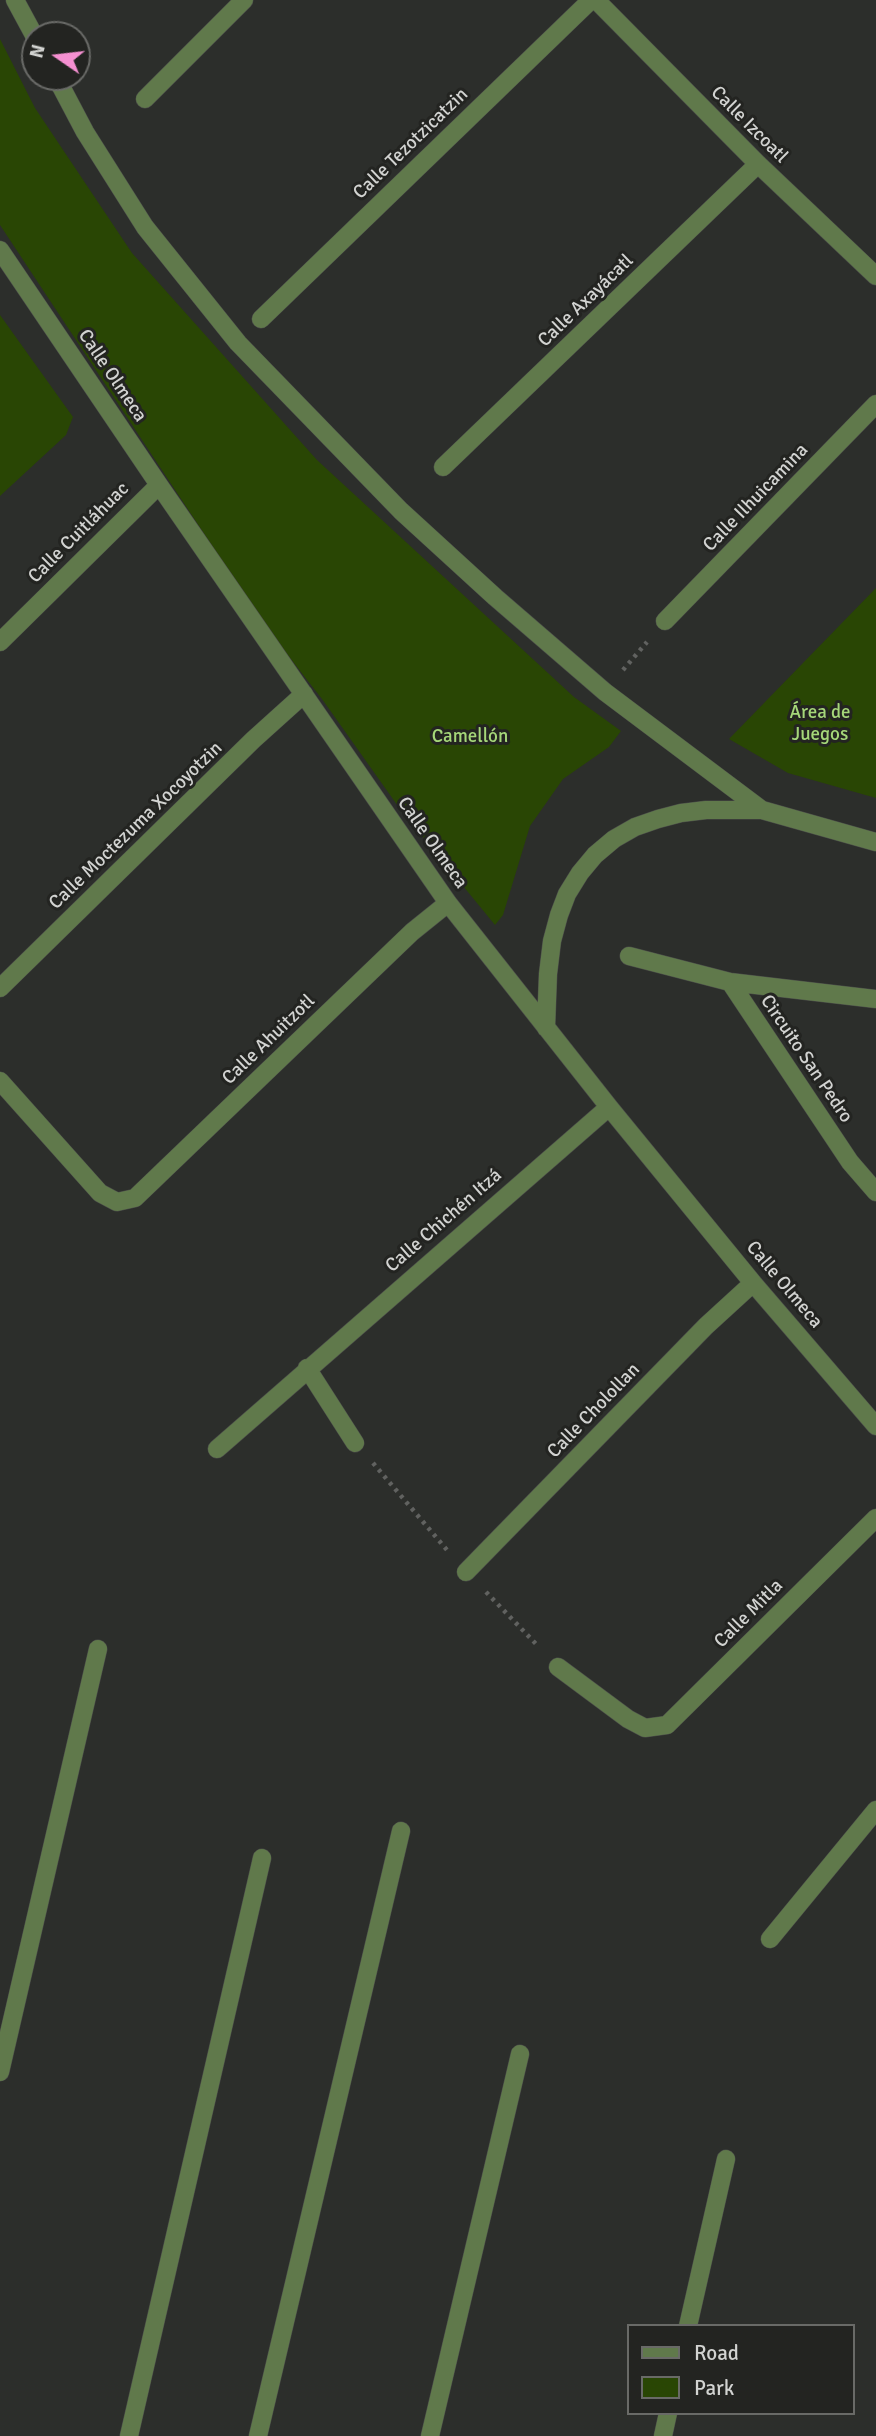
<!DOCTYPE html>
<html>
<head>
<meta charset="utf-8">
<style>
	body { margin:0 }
	#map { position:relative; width:876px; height:2436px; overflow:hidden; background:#2c2e2b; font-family:Signika,sans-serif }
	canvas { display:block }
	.legend { position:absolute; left:627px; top:2324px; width:228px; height:91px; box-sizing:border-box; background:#232421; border:2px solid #696a67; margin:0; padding:9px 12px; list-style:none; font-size:21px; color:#d2d3d1 }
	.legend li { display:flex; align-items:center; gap:14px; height:35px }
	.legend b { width:35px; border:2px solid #696a67 }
	.north { position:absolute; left:21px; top:21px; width:70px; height:70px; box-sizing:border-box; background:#232421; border:2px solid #696a67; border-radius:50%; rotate:284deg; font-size:19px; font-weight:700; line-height:28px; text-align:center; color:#d2d3d1 }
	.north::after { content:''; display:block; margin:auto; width:24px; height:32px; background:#f590d1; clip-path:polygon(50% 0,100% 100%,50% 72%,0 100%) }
</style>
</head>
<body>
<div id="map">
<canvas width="876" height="2436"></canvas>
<ul class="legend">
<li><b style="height:9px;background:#60794b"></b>Road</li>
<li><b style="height:19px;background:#294604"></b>Park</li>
</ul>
<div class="north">N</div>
</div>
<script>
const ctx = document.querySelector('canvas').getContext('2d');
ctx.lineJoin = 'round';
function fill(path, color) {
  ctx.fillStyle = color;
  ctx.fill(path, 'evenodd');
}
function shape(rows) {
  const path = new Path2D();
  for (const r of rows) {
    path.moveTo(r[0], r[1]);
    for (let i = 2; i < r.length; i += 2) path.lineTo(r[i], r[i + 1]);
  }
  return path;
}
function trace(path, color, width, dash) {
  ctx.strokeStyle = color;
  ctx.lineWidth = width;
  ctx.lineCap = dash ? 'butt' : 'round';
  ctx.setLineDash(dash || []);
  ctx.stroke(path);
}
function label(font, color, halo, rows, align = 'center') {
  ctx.font = font + ' Signika,sans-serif';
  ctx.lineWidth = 6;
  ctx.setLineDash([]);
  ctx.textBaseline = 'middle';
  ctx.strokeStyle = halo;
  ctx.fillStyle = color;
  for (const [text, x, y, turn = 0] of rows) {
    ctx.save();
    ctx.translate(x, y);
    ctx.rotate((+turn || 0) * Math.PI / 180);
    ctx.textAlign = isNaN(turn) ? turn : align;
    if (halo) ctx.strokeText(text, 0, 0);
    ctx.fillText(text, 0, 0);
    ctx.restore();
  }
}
fill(shape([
	[0,39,35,108,132,253,317,460,574,697,621,731,609,747,563,779,530,826,503,915,495,925,400,809,322,699,265,626,0,225],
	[0,315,73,417,66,435,0,496],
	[876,588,876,798,788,773,729,739]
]), '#294604');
const minor = shape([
	[15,0,35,37],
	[596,0,758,164,876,276],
	[56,77,85,132,145,227,238,343,401,511,495,597,605,692,762,810,876,842],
	[145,99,244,0],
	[0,250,159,485,448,903,609,1107,753,1283,876,1426],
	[261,319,591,0],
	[443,467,758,164],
	[665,621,876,404],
	[0,642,159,485],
	[629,956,730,982,876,999],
	[730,982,850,1162,876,1192],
	[0,988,253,740,304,694],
	[546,1028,548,974,552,941,559,915,567,894,580,873,595,855,614,839,635,827,658,819,681,813,706,810,762,810],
	[0,1081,100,1193,117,1202,135,1198,412,932,448,903],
	[307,1368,355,1443],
	[217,1449,609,1107],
	[466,1572,706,1326,753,1283],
	[558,1667,628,1719,645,1728,667,1725,876,1518],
	[770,1939,876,1810],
	[0,2072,98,1649],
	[688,2326,726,2159],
	[129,2436,262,1858],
	[258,2436,401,1831],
	[430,2436,520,2054],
	[663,2436,668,2413]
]);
trace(minor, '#4a4c49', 19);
trace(shape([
	[623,670,647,642],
	[373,1463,447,1550],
	[486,1592,538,1646]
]), '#616260', 4.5, [3.5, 5]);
trace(minor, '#60794b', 18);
label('19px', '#d2d3d1', '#232421', [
	["Calle Izcoatl",749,125,45],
	["Calle Tezotzicatzin",411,144,-44],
	["Calle Axayácatl",586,301,-44],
	["Calle Olmeca",112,376,56],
	["Calle Ilhuicamina",756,498,-46],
	["Calle Cuitláhuac",79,533,-45],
	["Calle Moctezuma Xocoyotzin",136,826,-44],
	["Calle Olmeca",432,843,55],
	["Calle Ahuitzotl",269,1040,-44],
	["Circuito San Pedro",806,1059,56],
	["Calle Chichén Itzá",444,1221,-41],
	["Calle Olmeca",784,1285,50],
	["Calle Cholollan",594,1411,-46],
	["Calle Mitla",749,1614,-45]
]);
label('19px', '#a5d779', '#232421', [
	["Área de",820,713],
	["Juegos",820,735],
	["Camellón",470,737]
]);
</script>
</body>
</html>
